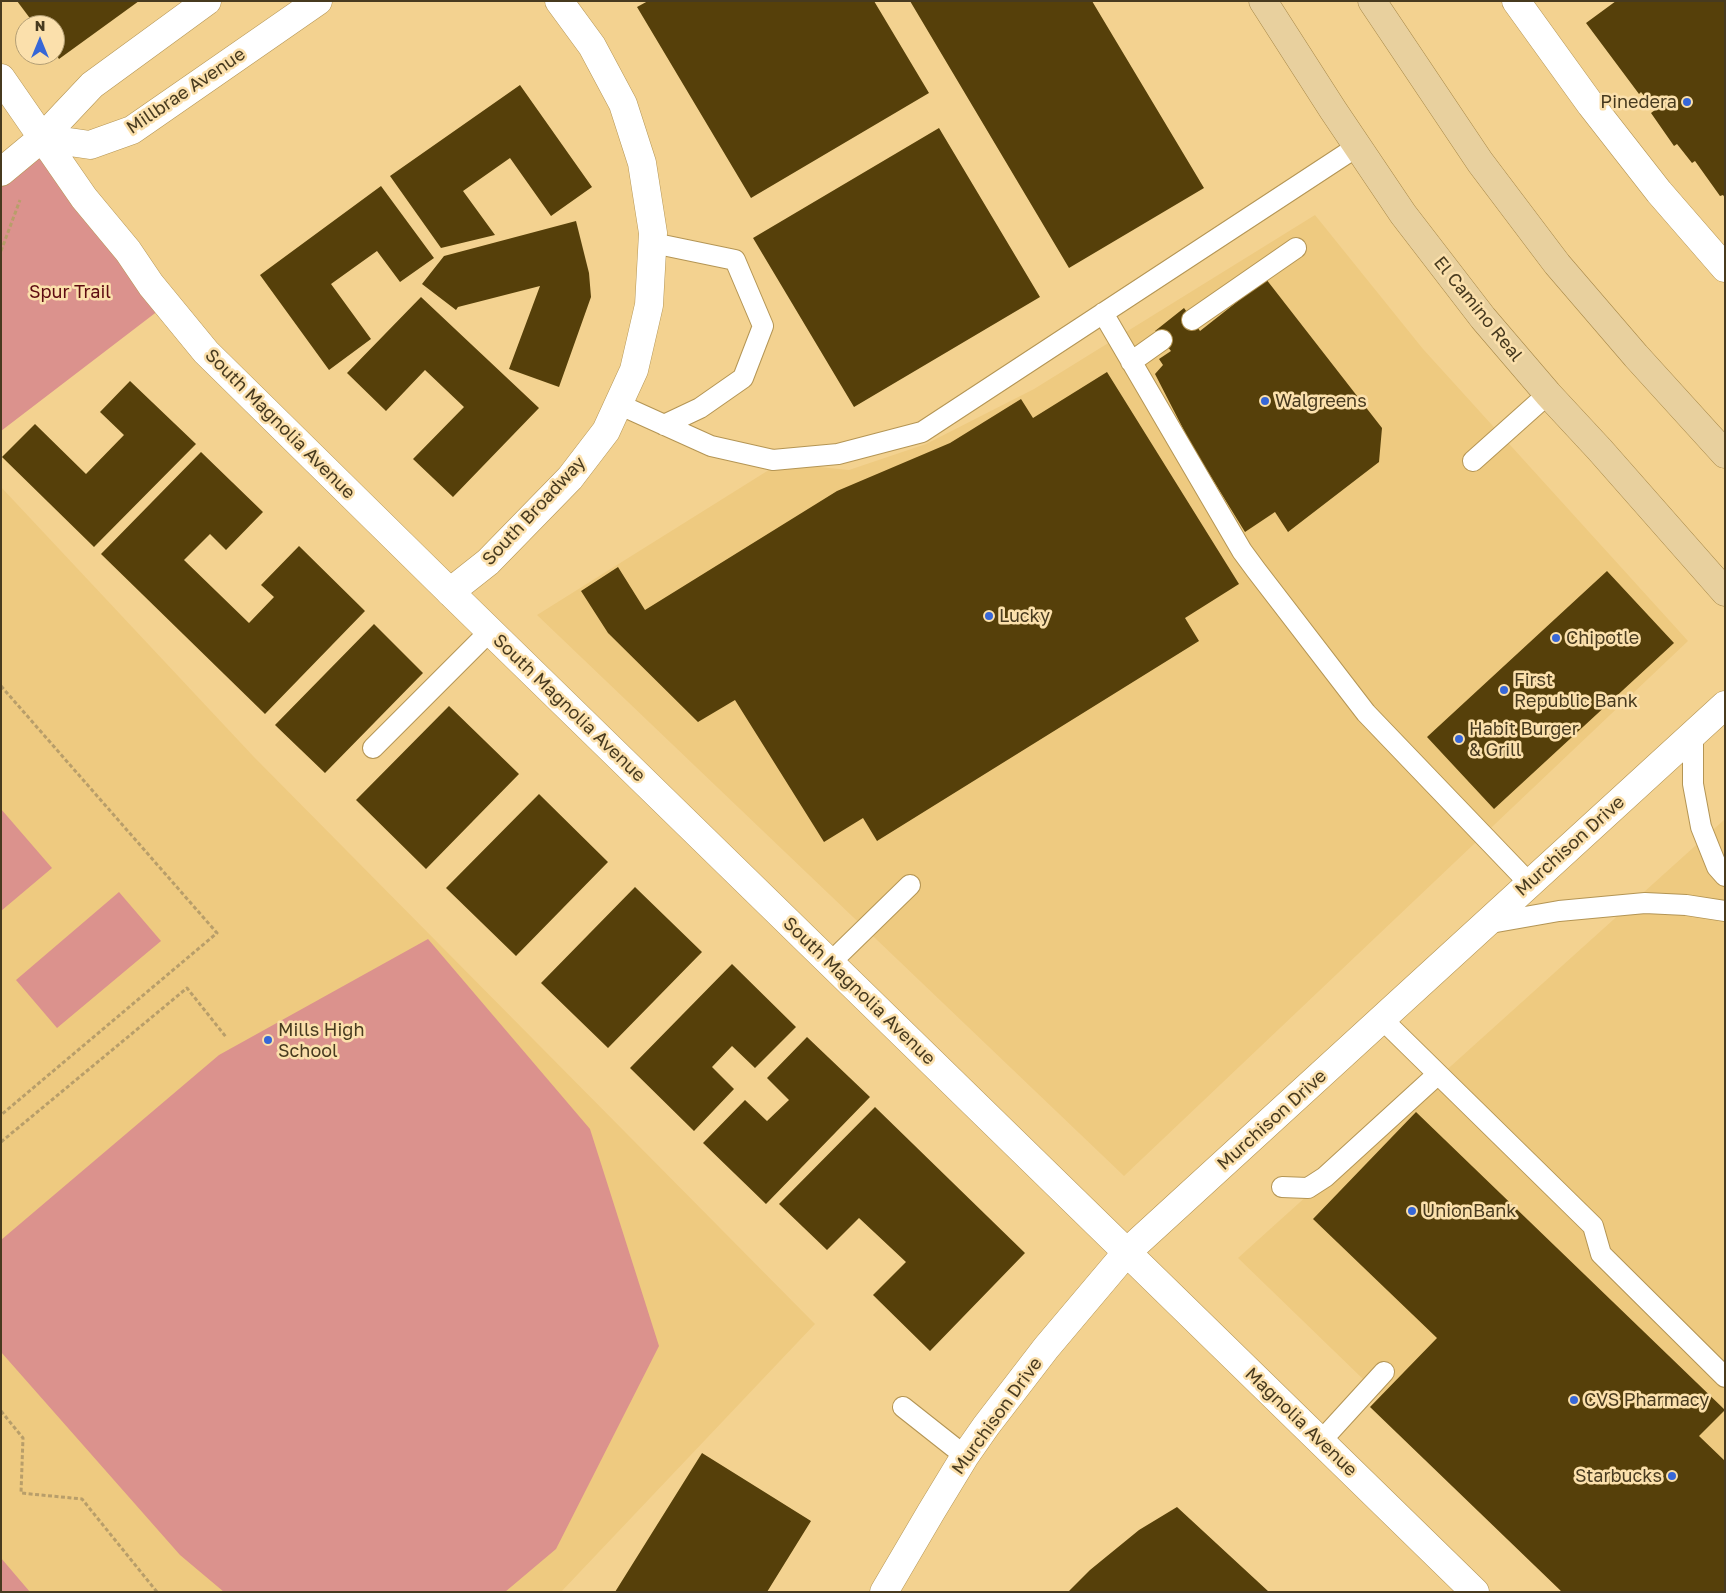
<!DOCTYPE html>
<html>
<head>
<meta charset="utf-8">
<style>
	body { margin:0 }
	#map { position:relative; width:1726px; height:1593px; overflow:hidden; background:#f3d290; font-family:"Golos Text",sans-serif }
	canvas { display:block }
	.frame { position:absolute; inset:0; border:2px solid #473a1f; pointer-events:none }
	.north { position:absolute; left:15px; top:15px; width:50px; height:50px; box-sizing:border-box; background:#fbe0ac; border:1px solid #b39e74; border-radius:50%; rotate:0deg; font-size:14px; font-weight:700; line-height:20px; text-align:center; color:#473a1f }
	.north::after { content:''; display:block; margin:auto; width:18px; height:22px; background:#3767d7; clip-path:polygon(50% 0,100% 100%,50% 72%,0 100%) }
</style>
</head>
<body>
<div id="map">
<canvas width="1726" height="1593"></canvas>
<div class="frame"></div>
<div class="north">N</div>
</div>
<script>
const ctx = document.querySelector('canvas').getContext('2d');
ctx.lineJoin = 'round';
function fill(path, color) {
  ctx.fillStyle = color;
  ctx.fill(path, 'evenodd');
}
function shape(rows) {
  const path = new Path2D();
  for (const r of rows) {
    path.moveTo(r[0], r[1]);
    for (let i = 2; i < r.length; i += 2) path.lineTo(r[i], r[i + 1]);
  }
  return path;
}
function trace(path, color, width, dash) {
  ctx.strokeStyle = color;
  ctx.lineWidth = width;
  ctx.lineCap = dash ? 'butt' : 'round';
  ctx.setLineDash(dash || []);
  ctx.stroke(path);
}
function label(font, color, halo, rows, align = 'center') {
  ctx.font = font + ' "Golos Text",sans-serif';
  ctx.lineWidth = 5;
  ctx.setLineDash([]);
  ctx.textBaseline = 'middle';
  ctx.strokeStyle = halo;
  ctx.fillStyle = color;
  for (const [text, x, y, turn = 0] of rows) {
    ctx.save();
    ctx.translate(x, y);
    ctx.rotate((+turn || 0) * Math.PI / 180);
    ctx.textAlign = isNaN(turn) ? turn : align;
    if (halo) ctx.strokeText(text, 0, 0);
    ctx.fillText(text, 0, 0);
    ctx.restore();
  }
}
fill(shape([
	[1315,215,1423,349,1688,641,1124,1176,537,615,780,463,849,470,926,444,1034,389],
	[1,487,254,757,815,1324,561,1592,1,1592],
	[1725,819,1725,1592,1583,1592,1238,1258]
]), '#eeca80');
fill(shape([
	[42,138,167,304,1,431,1,167],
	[1,809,52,868,1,911],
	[119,892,161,941,57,1028,16,980],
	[428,939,590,1129,659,1346,556,1549,505,1592,224,1592,180,1555,1,1352,1,1240,219,1055],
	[1,1558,30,1592,1,1592]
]), '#db928d');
fill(shape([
	[17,1,139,1,59,59,55,53,55,25,35,25],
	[648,1,874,1,929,93,751,198,637,7],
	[910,1,1092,1,1204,188,1069,268],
	[1616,1,1725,1,1725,198,1723,195,1720,196,1695,161,1692,163,1677,144,1674,146,1651,113,1655,110,1641,92,1639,94,1586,23],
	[520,85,592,187,551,216,510,158,463,191,495,235,441,248,390,176],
	[939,128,1040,297,854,407,753,238],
	[381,186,434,258,400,282,377,251,331,284,371,339,329,370,260,275],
	[576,221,589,273,591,297,559,387,509,369,540,286,458,307,456,310,422,284,444,256],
	[1266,279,1382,428,1379,462,1288,532,1275,512,1245,532,1192,446,1155,374,1163,365,1159,359,1171,351,1155,331,1184,308,1200,331],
	[421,297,539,408,453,497,413,459,464,407,425,370,386,411,347,373],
	[1107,372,1239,584,1185,618,1199,641,877,841,863,818,824,842,735,700,698,722,608,633,581,591,618,567,645,610,837,491,950,443,1021,399,1033,418],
	[130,381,196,444,94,547,2,457,35,424,86,474,124,435,100,412],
	[201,452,263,512,226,550,210,534,184,560,249,623,274,597,261,585,299,546,365,611,265,714,101,554],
	[1607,571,1674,643,1494,809,1427,737],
	[374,624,423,673,325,773,275,725],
	[449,706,519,774,426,869,356,800],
	[539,794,608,862,516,956,446,888],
	[635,887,702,952,608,1048,541,983],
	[732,964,796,1027,755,1068,732,1046,712,1067,734,1089,694,1131,630,1068],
	[807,1037,870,1097,766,1204,703,1143,745,1100,767,1121,789,1100,767,1078],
	[875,1107,1025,1253,930,1351,873,1295,906,1262,859,1218,827,1250,779,1204],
	[1416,1112,1725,1410,1699,1436,1725,1461,1725,1592,1562,1592,1370,1407,1437,1338,1313,1219],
	[702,1453,811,1521,767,1592,615,1592],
	[1177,1507,1269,1592,1068,1592,1090,1570,1139,1530]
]), '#56400a');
const lane = shape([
	[653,243,735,260,763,326,743,378,700,408,664,425],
	[1103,313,1242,551,1256,570,1366,713,1530,884],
	[1192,320,1296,248],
	[1131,362,1162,340],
	[618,404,711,446,773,460,838,454,922,432,1358,146],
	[1473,461,1548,394],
	[1693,734,1693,784,1701,827,1717,867,1725,876],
	[373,748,490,631],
	[1485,924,1559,911,1645,903,1686,905,1725,911],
	[830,963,910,885],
	[1382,1019,1593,1226,1601,1254,1725,1377],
	[1282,1187,1308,1188,1325,1177,1438,1074],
	[903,1407,965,1456],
	[1321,1441,1384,1372]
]);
const street = shape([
	[1516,1,1591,105,1659,192,1725,268],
	[450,592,488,562,570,478,606,431,634,370,649,305,653,233,642,163,623,104,592,46,559,1],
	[884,1592,931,1512,965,1456,986,1426,1046,1348,1127,1252,1725,705]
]);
const secondary = shape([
	[1,78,84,198,128,251,151,285,206,352,450,592,1475,1592],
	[42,138,90,145,132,130,318,1],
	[1,172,42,138,92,85,207,1]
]);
const primary = shape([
	[1263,1,1333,110,1403,214,1483,318,1548,394,1600,450,1725,592],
	[1372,1,1480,162,1557,264,1636,356,1725,454]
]);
trace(lane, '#b49554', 22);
trace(street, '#b49554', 29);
trace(secondary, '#b49554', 29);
trace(primary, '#a68747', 29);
trace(shape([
	[1,251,20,200],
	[1,686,217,933,1,1115],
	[1,1142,187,988,226,1037],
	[1,1411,23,1438,21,1493,82,1499,157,1592]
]), '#b89e6a', 3, [4, 2.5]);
trace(lane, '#fff', 20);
trace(street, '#fff', 28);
trace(secondary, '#fff', 28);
trace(primary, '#e8d09e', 28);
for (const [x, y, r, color] of [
	[1687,102,5,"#3767d7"],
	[1265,401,5,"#3767d7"],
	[989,616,5,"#3767d7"],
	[1556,638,5,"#3767d7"],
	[1504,690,5,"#3767d7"],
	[1459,739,5,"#3767d7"],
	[268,1040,5,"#3767d7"],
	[1412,1211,5,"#3767d7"],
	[1574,1400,5,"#3767d7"],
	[1672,1476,5,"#3767d7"]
]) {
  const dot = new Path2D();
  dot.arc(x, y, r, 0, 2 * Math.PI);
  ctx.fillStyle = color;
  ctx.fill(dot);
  trace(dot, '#fbe0ac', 2);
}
label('18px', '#473a1f', '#fbe0ac', [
	["Millbrae Avenue",186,91,-34],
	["El Camino Real",1478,309,51],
	["South Magnolia Avenue",280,424,45],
	["South Broadway",534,511,-47],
	["South Magnolia Avenue",569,708,44],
	["Murchison Drive",1570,846,-42],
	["South Magnolia Avenue",859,991,44],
	["Murchison Drive",1272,1120,-42],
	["Murchison Drive",997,1416,-54],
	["Magnolia Avenue",1301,1422,44]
]);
label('18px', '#473a1f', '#fbe0ac', [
	["Pinedera",1677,102,"right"],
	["Walgreens",1275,401],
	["Lucky",999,616],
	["Chipotle",1566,638],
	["First",1514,680],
	["Republic Bank",1514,701],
	["Habit Burger",1469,729],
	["& Grill",1469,750],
	["Mills High",278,1030],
	["School",278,1051],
	["UnionBank",1422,1211],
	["CVS Pharmacy",1584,1400],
	["Starbucks",1662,1476,"right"]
], 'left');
label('18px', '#5d0b11', '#fbe0ac', [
	["Spur Trail",70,292]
]);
</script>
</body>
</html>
